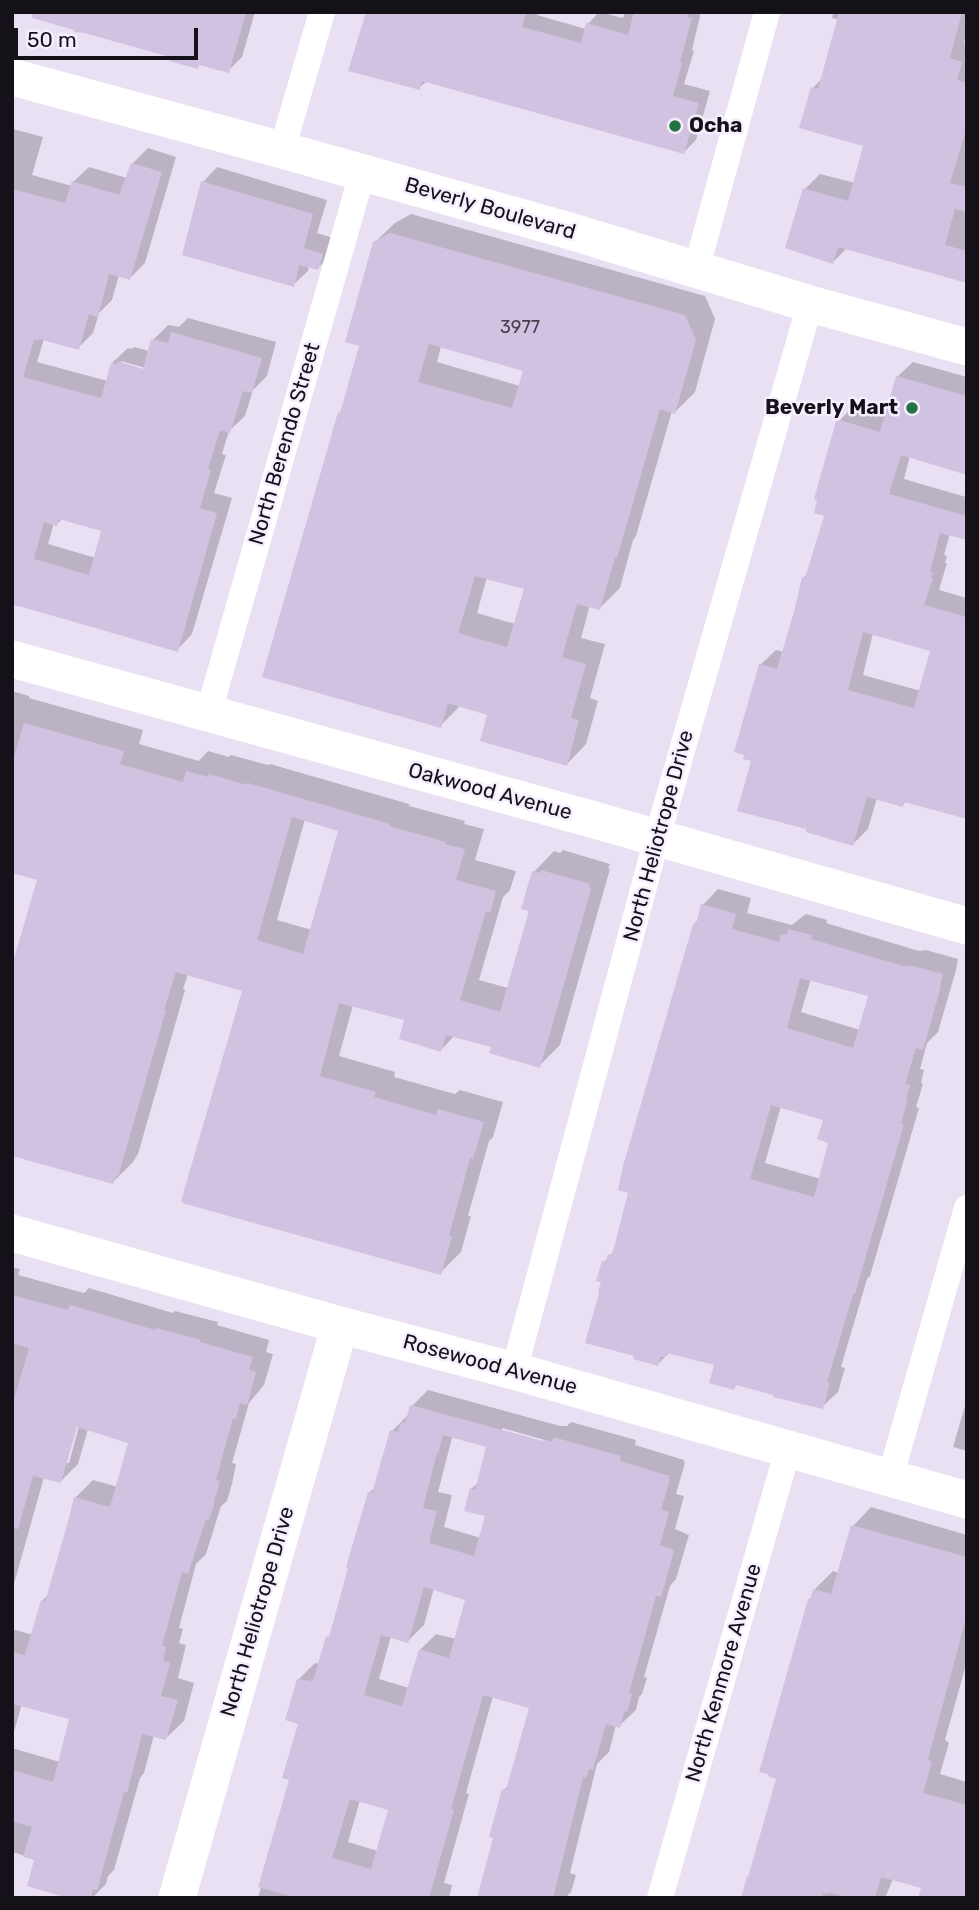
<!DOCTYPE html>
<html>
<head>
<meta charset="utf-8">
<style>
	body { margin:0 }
	#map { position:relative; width:979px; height:1910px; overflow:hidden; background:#eae0f4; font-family:Rubik,sans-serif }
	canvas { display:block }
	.frame { position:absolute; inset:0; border:14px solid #141118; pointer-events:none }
	.scale { position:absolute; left:14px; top:28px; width:184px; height:32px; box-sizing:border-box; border:4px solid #141118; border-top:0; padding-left:9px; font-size:21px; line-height:24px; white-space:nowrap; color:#141118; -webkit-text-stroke:5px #f6eefe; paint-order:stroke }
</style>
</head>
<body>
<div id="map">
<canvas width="979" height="1910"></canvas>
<div class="frame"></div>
<div class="scale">50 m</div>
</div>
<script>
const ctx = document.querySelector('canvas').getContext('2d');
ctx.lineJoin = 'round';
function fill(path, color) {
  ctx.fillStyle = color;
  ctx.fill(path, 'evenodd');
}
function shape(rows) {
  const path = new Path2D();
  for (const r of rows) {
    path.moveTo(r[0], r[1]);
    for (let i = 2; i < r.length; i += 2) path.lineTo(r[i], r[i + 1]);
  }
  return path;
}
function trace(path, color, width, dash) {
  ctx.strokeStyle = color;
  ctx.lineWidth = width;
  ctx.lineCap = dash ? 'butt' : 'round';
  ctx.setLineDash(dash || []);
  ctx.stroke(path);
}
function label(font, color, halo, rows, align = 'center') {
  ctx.font = font + ' Rubik,sans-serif';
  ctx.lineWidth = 5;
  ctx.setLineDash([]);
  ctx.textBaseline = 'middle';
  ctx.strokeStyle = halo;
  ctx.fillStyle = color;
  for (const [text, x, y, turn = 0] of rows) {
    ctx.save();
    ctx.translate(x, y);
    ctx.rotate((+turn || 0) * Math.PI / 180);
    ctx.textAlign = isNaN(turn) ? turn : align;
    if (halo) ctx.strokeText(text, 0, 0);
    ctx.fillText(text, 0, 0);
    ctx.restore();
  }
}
fill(shape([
	[44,12,255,12,242,57,228,71,200,64,197,67,173,56],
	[367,12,538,12,537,15,586,29,588,24,599,12,623,18,625,12,701,12,692,50,694,51,684,84,710,91,696,140,684,152,427,81,419,88],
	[834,12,967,12,967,33,964,43,967,44,967,281,848,247,833,262,805,189,820,174,855,183,865,145,802,127,813,88,823,77,839,20,832,18],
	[13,129,43,137,32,175,72,186,73,182,89,167,127,178,132,164,148,148,176,157,145,263,130,278,119,275,112,300,99,313,93,333,78,348,44,339,37,362,108,381,112,363,128,348,132,349,134,347,149,351,153,340,168,325,179,327,188,318,276,342,267,376,253,390,245,416,229,431,222,454,226,455,214,493,232,498,192,634,177,650,12,604],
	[121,361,152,370,151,373,121,364],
	[63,518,103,529,96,558,48,544,54,523,57,524],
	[217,167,327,200,317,233,336,239,332,253,318,268,309,266,308,271,293,285,203,182],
	[411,214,705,296,715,319,695,392,675,412,672,411,636,536,633,540,620,588,600,608,590,605,581,638,605,644,590,698,598,701,586,744,567,764,489,713,461,705,440,726,339,413,343,409,361,344,374,243,395,223],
	[441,346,525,370,520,386,437,362],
	[487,577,526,588,515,624,477,613],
	[913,362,967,377,967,473,910,456,904,479,966,497,967,495,967,538,950,534,944,555,947,556,945,563,947,563,939,590,967,598,967,817,907,801,902,805,877,798,868,829,853,844,753,760,760,665,776,650,784,652,803,578,809,572,826,514,838,422,855,405,887,414,897,377],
	[873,633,933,650,921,691,863,675],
	[12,691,29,696,29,698,143,730,139,744,199,761,208,751,229,757,231,755,268,765,270,764,409,804,409,806,465,821,464,824,484,829,475,860,516,871,510,890,503,897,479,980,508,988,531,910,534,872,554,851,560,853,563,850,610,864,608,868,610,869,560,1045,539,1066,493,1046,455,1035,441,1050,406,1019,353,1005,339,1056,395,1072,394,1077,455,1094,460,1090,503,1102,493,1137,489,1141,468,1216,471,1216,461,1252,440,1273,244,989,188,974,183,989,185,990,138,1154,133,1162,113,1182,39,879,12,871],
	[305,819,340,830,312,930,277,920],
	[718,889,751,898,747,913,792,925,806,914,827,920,826,923,919,951,926,950,958,959,956,970,938,1032,927,1043,920,1069,924,1070,921,1083,923,1084,916,1107,919,1108,870,1276,867,1279,841,1367,845,1368,838,1392,822,1407,738,1384,734,1388,716,1364,670,1352,658,1364,602,1292,604,1262,615,1250,694,924,699,920,703,905],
	[811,979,870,994,860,1030,801,1012],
	[781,1106,825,1119,830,1141,821,1179,765,1163],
	[12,1267,20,1269,18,1275,84,1293,89,1288,173,1313,175,1311,218,1322,217,1325,269,1340,266,1352,273,1354,264,1385,249,1403,232,1463,236,1464,232,1484,227,1501,221,1506,206,1554,196,1564,179,1628,183,1629,179,1643,186,1645,178,1678,194,1683,184,1721,166,1738,154,1735,144,1773,140,1778,114,1870,108,1876,106,1884,92,1898,74,1898,36,1859,12,1852,12,1748,60,1762,71,1718,22,1704,12,1739,12,1629,33,1635,42,1601,49,1594,75,1498,93,1480,118,1487,130,1442,88,1429,78,1464,61,1481,44,1477,12,1591],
	[78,1418,81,1419,69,1463,65,1463],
	[428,1390,560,1426,567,1426,571,1422,636,1440,635,1445,684,1460,684,1463,685,1463,676,1494,684,1496,675,1529,689,1535,676,1579,670,1586,644,1677,647,1678,642,1694,639,1697,636,1710,619,1726,616,1725,609,1752,597,1764,570,1873,576,1875,571,1892,565,1898,479,1898,495,1837,504,1790,510,1783,531,1707,493,1696,466,1793,469,1794,444,1883,452,1885,449,1898,258,1898,292,1779,300,1723,298,1680,315,1663,320,1664,328,1637,332,1633,369,1493,376,1486,392,1431,408,1415,412,1406],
	[502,1428,552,1442,551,1445,502,1432],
	[454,1436,489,1446,479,1482,471,1489,487,1515,481,1538,444,1527,452,1495,438,1492,452,1438],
	[434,1588,467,1599,456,1639,436,1634,420,1650,409,1688,379,1679,391,1636,408,1641,424,1625],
	[360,1800,391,1809,378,1851,348,1842],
	[967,1399,967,1451,953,1447],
	[871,1507,967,1535,967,1661,945,1740,949,1743,940,1774,967,1782,967,1898,893,1879,885,1898,746,1898,779,1777,809,1600,813,1596,814,1590,833,1571,839,1573,853,1526]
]), '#0003');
fill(shape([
	[33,12,246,12,229,73,199,65,198,69,169,61,170,57,84,33,74,32,74,30,32,18],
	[366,12,526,12,522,27,581,43,586,23,628,35,634,12,688,12,687,17,692,18,680,62,682,63,673,96,699,103,684,154,422,81,420,90,348,71],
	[839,12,962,12,950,58,962,62,957,80,967,83,967,127,950,183,967,187,967,212,955,209,945,245,967,251,967,283,838,247,833,264,785,248,803,188,848,201,863,146,799,128,811,87,818,89],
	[131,163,162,172,130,280,109,274,98,317,89,314,79,350,39,339,38,341,34,340,23,377,101,398,111,363,117,364,117,361,143,369,151,339,168,343,171,332,262,358,252,393,243,391,230,433,220,430,208,469,211,470,200,508,217,513,178,652,12,604,12,189,65,203,72,181,119,195],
	[59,519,101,531,89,575,34,559,44,522,57,526],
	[201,181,313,214,304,248,323,254,318,270,299,265,294,287,182,255],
	[390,233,685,315,696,340,675,414,660,409,617,558,615,557,600,610,577,604,562,657,586,664,571,718,579,720,567,766,480,741,487,715,448,703,441,728,262,677,338,412,340,413,359,346,345,342,373,242],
	[429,344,523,371,512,408,418,382],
	[475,576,524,589,507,647,458,633],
	[896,376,967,396,967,475,901,455,889,494,967,516,967,540,940,533,930,571,933,572,931,578,933,578,924,605,967,617,967,819,904,802,903,807,867,797,853,846,806,832,806,829,737,811,751,761,743,759,744,755,734,752,759,664,777,669,795,608,802,577,805,578,824,516,814,513,817,500,814,499,836,421,839,420,880,432],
	[863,632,930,651,914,708,848,690],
	[24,723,124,751,120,764,183,782,186,771,208,777,209,774,247,785,248,783,390,824,389,826,446,842,445,844,465,849,456,880,496,891,490,913,486,911,460,1000,500,1012,529,911,521,909,532,871,540,873,541,870,590,884,589,888,591,889,540,1068,489,1053,491,1047,446,1035,441,1052,399,1039,404,1020,339,1003,320,1076,376,1092,374,1097,436,1115,438,1109,484,1122,473,1159,470,1158,449,1236,452,1237,441,1275,182,1203,183,1201,181,1201,242,991,176,972,164,1010,166,1010,118,1177,116,1176,113,1184,12,1156,12,965,37,880,12,873,12,764],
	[292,817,338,831,303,954,257,940],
	[701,904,736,914,732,929,779,942,781,934,787,935,788,929,812,935,811,939,903,966,909,966,909,965,943,974,940,986,941,986,923,1050,916,1048,905,1084,910,1085,906,1099,908,1099,901,1123,904,1124,855,1294,853,1294,827,1382,830,1383,823,1409,773,1397,773,1395,736,1385,734,1390,709,1383,714,1365,667,1353,665,1358,661,1356,658,1366,633,1359,634,1356,585,1343,599,1293,598,1292,601,1282,596,1281,602,1261,606,1262,608,1254,612,1255,628,1193,618,1190,623,1166,693,924,696,924],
	[800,978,868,996,853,1048,787,1028],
	[771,1105,823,1120,817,1139,828,1143,814,1197,750,1179],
	[12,1295,68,1310,70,1305,155,1330,156,1328,201,1340,200,1342,253,1357,249,1370,256,1372,247,1405,240,1403,236,1419,233,1418,216,1480,220,1481,214,1501,215,1501,209,1520,206,1519,188,1574,182,1572,162,1646,166,1647,163,1661,170,1663,161,1696,178,1700,166,1740,142,1734,127,1793,124,1792,97,1890,93,1889,91,1898,67,1898,27,1886,34,1860,23,1857,32,1827,12,1821,12,1770,53,1782,69,1719,12,1704,12,1652,25,1655,41,1600,45,1602,69,1518,74,1497,110,1507,128,1443,77,1427,61,1483,33,1476,18,1529,12,1528,12,1406,29,1348,12,1343],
	[410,1405,543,1441,543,1440,552,1442,553,1437,621,1456,620,1461,669,1476,668,1479,670,1479,661,1510,669,1512,660,1545,672,1549,671,1550,674,1551,661,1597,656,1596,629,1693,632,1694,627,1712,624,1711,620,1728,606,1724,593,1770,589,1769,586,1778,583,1777,553,1898,477,1898,493,1838,489,1837,502,1789,506,1790,529,1708,483,1695,451,1809,454,1810,429,1898,296,1898,258,1887,289,1780,282,1778,298,1724,285,1720,297,1679,313,1681,326,1636,329,1637,348,1568,346,1567,368,1492,372,1493,390,1430,398,1432,401,1422,405,1423],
	[443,1435,486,1447,475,1490,470,1488,464,1511,485,1516,474,1556,429,1543,437,1511,423,1508,437,1453,438,1454],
	[424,1587,465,1600,449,1658,419,1649,402,1706,364,1695,381,1635,408,1643],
	[350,1799,388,1810,371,1869,332,1858],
	[851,1525,967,1557,967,1615,928,1759,932,1762,923,1793,967,1805,967,1898,918,1898,921,1888,881,1877,875,1898,848,1898,829,1892,829,1894,823,1893,822,1898,741,1898,747,1876,748,1877,776,1779,768,1776,768,1774,759,1772,808,1599,810,1599,813,1589,831,1594]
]), '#d1c2e1');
trace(shape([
	[282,150,322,12],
	[696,270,767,12],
	[208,715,362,174],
	[514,1371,657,838,810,304],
	[890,1478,967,1208],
	[660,1898,788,1449]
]), '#fff', 26);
trace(shape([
	[12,77,282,150,566,230,810,304,967,347],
	[12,659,591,819,967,926],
	[12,1233,340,1325,514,1371,967,1500],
	[177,1898,340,1325]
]), '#fff', 37);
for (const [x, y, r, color] of [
	[675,126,7,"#237243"],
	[912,408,7,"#237243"]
]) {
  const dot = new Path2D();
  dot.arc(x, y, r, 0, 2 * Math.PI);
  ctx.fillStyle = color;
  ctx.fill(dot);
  trace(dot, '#f6eefe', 2.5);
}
label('18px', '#433d4a', null, [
	["3977",520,328]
]);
label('bold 21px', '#141118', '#f6eefe', [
	["Ocha",689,126],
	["Beverly Mart",898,408,"right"]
], 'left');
label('21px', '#141118', '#f6eefe', [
	["Beverly Boulevard",490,209,16],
	["North Berendo Street",285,444,-74],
	["Oakwood Avenue",490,792,15],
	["North Heliotrope Drive",659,836,-75],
	["Rosewood Avenue",490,1365,15],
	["North Heliotrope Drive",258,1612,-74],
	["North Kenmore Avenue",724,1673,-74]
]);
</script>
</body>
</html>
